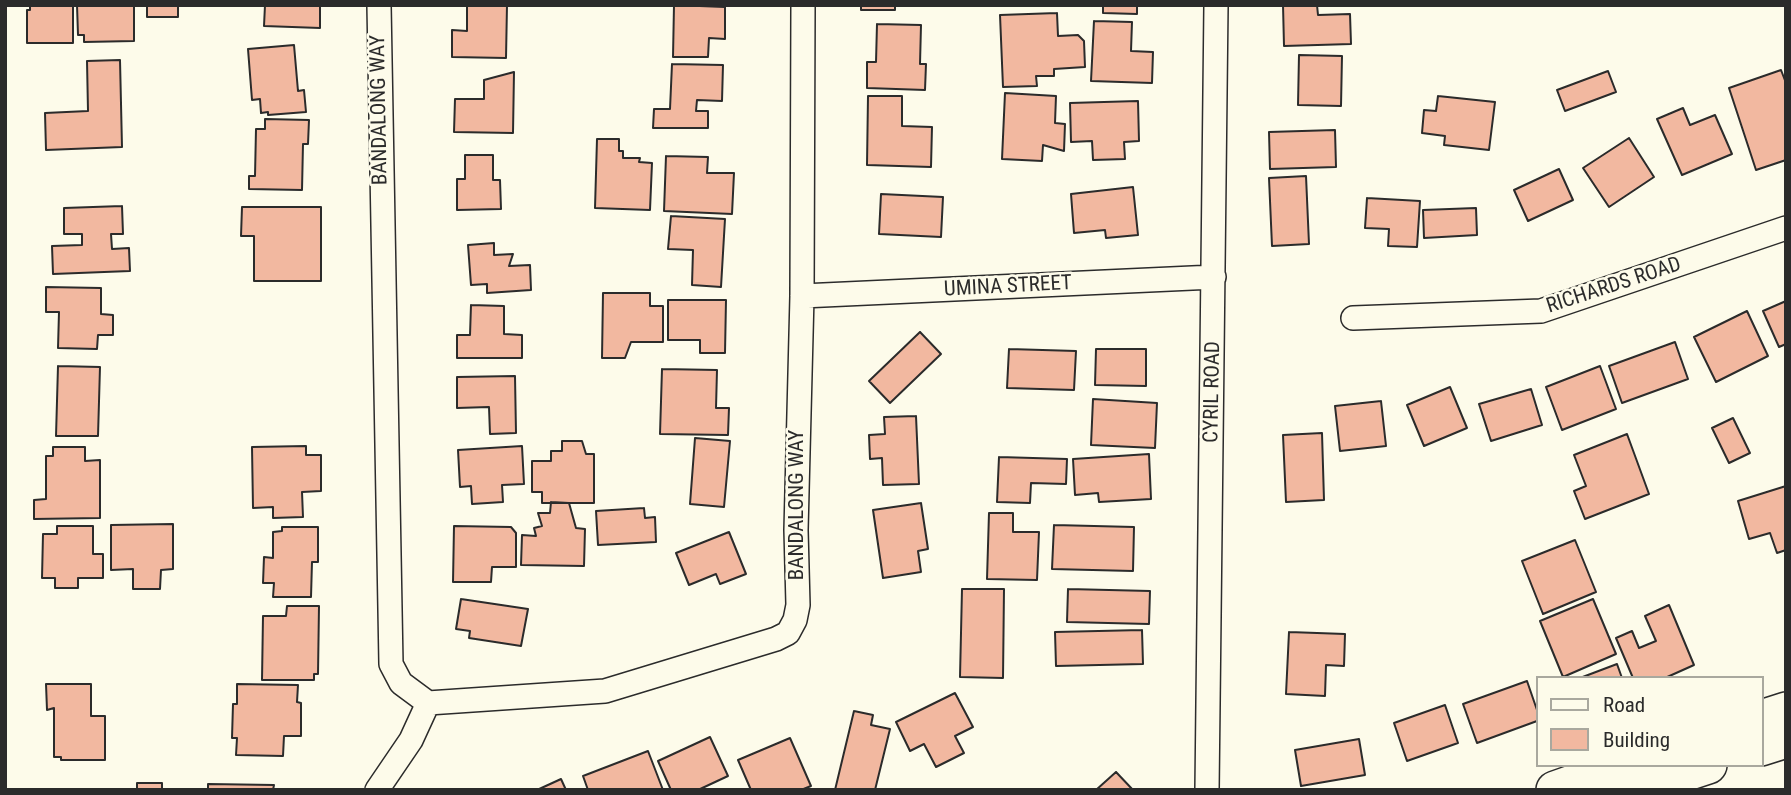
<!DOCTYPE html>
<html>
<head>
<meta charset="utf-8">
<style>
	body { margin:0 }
	#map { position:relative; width:1791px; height:795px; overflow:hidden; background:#fdfbea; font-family:"Roboto Condensed",sans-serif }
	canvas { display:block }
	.frame { position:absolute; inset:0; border:7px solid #2b2b2b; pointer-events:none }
	.legend { position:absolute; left:1536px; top:676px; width:228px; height:91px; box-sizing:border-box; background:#fdfbea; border:2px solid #a9a89e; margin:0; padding:9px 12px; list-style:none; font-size:21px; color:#2b2b2b }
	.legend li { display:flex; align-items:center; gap:14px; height:35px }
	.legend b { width:35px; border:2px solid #a9a89e }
</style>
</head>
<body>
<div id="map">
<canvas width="1791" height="795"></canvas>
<div class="frame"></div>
<ul class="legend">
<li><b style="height:9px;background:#fdfbea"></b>Road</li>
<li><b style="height:19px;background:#f2b8a0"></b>Building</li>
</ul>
</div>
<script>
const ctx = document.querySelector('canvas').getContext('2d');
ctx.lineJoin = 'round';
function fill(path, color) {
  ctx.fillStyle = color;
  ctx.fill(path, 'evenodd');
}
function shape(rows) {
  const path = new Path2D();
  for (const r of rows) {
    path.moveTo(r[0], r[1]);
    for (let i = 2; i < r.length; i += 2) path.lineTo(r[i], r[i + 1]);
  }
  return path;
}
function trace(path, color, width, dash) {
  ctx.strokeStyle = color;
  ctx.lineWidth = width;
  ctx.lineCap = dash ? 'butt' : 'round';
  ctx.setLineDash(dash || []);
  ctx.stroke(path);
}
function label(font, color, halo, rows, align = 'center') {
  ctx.font = font + ' "Roboto Condensed",sans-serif';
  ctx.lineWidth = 5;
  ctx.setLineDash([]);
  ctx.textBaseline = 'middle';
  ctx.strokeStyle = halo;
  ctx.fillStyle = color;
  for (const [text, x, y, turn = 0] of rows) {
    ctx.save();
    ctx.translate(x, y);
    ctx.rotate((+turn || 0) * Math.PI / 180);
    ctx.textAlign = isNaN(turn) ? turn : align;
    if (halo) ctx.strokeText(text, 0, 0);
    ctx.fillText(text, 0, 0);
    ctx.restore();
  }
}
const building = shape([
	[30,5,73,5,73,43,27,43,27,10,30,10,30,5],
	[77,5,134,5,134,41,84,42,84,35,78,35,77,5],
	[147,5,178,5,178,17,147,17,147,5],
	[265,5,320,5,320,28,264,26,265,5],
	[467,5,507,5,506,58,452,57,452,30,467,31,467,5],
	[674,5,725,7,725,39,709,38,708,57,673,57,674,5],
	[861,5,895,5,895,10,861,10,861,5],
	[1103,5,1137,5,1137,14,1103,13,1103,5],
	[1283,5,1317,5,1318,15,1350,14,1351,44,1284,46,1283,5],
	[1057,13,1058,36,1078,35,1084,41,1085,67,1054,69,1054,76,1036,76,1037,86,1003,87,1000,15,1057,13],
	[1094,21,1132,22,1131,51,1153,52,1152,83,1091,81,1094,21],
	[877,24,921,25,920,64,926,64,925,90,867,88,867,62,876,62,877,24],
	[294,45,298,91,304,90,306,112,268,115,268,112,261,113,260,99,252,100,248,49,294,45],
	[1299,55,1342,56,1341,106,1298,105,1299,55],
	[120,60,122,147,46,150,45,113,88,111,87,61,120,60],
	[672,64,723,65,722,101,697,100,696,111,708,111,708,128,653,128,654,109,670,109,672,64],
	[1781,70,1786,83,1786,160,1756,170,1729,88,1781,70],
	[1608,71,1616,92,1565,111,1557,90,1608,71],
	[514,72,513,133,454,132,455,99,484,99,484,80,514,72],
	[1005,93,1056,96,1055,123,1065,124,1064,151,1043,145,1042,161,1002,159,1005,93],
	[868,96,902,96,902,126,932,127,931,167,867,165,868,96],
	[1438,96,1495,102,1489,150,1444,145,1445,136,1422,133,1424,110,1436,111,1438,96],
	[1138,101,1139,141,1124,142,1125,159,1093,160,1092,141,1071,142,1070,103,1138,101],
	[1683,108,1690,125,1715,115,1732,154,1682,175,1657,119,1683,108],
	[265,119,309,120,308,144,303,144,302,190,249,189,249,176,255,176,256,129,265,129,265,119],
	[1335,130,1336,167,1270,169,1269,132,1335,130],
	[1629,138,1654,177,1609,207,1583,168,1629,138],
	[597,139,619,139,619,151,623,151,623,158,640,158,639,162,652,163,650,210,595,208,597,139],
	[465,155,493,155,493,180,500,180,501,209,457,210,457,179,465,179,465,155],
	[666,156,708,157,707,173,734,173,732,214,664,211,666,156],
	[1559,169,1573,200,1528,221,1514,190,1559,169],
	[1306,176,1309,244,1272,246,1269,178,1306,176],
	[1133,187,1138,235,1106,238,1105,230,1074,233,1071,194,1133,187],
	[881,194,943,197,941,237,879,234,881,194],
	[1367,198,1420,201,1417,247,1388,246,1389,229,1365,228,1367,198],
	[122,206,123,234,111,234,112,249,129,248,130,271,53,274,52,246,82,245,82,234,64,234,64,208,122,206],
	[242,207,321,207,321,281,254,281,254,236,241,236,242,207],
	[1476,208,1477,235,1424,238,1423,210,1476,208],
	[671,216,725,219,721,287,692,285,693,250,668,249,671,216],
	[494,243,494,255,513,254,509,266,530,265,531,290,487,293,487,284,471,285,468,245,494,243],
	[46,287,101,288,101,314,113,315,113,335,98,335,97,349,58,348,59,312,46,312,46,287],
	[603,293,650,293,650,306,663,306,663,342,631,342,625,358,602,358,603,293],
	[668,300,726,300,725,353,700,353,700,340,668,340,668,300],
	[1786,301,1786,344,1779,347,1763,311,1786,301],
	[471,305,504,306,504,334,522,335,522,358,457,358,457,335,470,335,471,305],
	[1747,311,1768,356,1716,382,1694,337,1747,311],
	[920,332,941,354,890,403,869,381,920,332],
	[1675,342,1688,379,1622,403,1609,366,1675,342],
	[1009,349,1076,351,1074,390,1007,388,1009,349],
	[1096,349,1146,349,1146,386,1095,385,1096,349],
	[58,366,100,367,98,436,56,436,58,366],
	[1600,366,1616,409,1562,430,1546,387,1600,366],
	[662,369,717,370,716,408,729,408,728,435,660,434,662,369],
	[515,376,516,433,490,434,489,407,457,408,457,377,515,376],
	[1450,387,1467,428,1424,446,1407,405,1450,387],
	[1531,389,1542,425,1491,441,1479,404,1531,389],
	[1093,399,1157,403,1155,448,1091,445,1093,399],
	[1381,401,1386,446,1340,451,1335,406,1381,401],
	[916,416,919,484,883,485,882,458,870,459,869,435,885,434,884,417,916,416],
	[1733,418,1750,453,1729,463,1712,428,1733,418],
	[1322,433,1324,500,1286,502,1283,435,1322,433],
	[1627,434,1649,494,1585,519,1574,491,1586,486,1574,455,1627,434],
	[695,438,730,441,724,507,690,504,695,438],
	[562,441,582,441,586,454,594,454,594,503,542,503,542,492,532,492,532,461,551,461,551,451,562,451,562,441],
	[306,446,306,455,321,455,321,491,302,492,303,517,273,518,273,507,253,508,252,447,306,446],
	[522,446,524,484,502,485,503,502,472,504,471,486,460,487,458,450,522,446],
	[53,447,85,447,85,461,100,460,100,518,34,519,34,500,46,499,46,456,53,456,53,447],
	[1149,454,1151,499,1099,502,1098,493,1075,495,1073,459,1149,454],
	[999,457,1067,459,1066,484,1031,483,1030,503,997,502,999,457],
	[1786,486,1786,550,1777,553,1770,533,1749,539,1738,501,1786,486],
	[551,502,569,503,576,528,585,529,584,566,521,565,522,535,536,536,534,528,542,526,538,513,550,513,551,502],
	[921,503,928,549,918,551,921,572,883,578,873,510,921,503],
	[644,508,645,518,655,517,656,542,598,545,596,511,644,508],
	[989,513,1013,513,1013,532,1039,532,1037,580,987,579,989,513],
	[173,524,173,569,161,570,160,589,133,589,133,569,111,570,111,525,173,524],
	[1054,525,1134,527,1133,571,1052,569,1054,525],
	[57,526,93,526,93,554,103,554,103,578,78,578,78,588,55,588,55,578,42,578,43,534,57,534,57,526],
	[454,526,511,527,516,533,516,567,492,567,491,582,453,582,454,526],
	[282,527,318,527,318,562,312,562,311,597,273,597,274,583,263,583,264,557,273,558,273,532,282,531,282,527],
	[729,532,746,574,720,584,716,574,689,585,676,553,729,532],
	[1575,540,1596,592,1543,614,1522,561,1575,540],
	[962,589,1004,589,1003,678,960,677,962,589],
	[1068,589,1150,591,1149,624,1067,622,1068,589],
	[461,599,528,609,521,646,469,638,470,631,456,629,461,599],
	[1593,599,1616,654,1563,677,1540,621,1593,599],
	[1669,605,1694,665,1665,678,1633,678,1616,638,1632,631,1639,648,1656,641,1645,616,1669,605],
	[287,606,319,606,318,674,314,674,314,680,262,680,263,616,286,616,287,606],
	[1142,630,1143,664,1056,666,1055,632,1142,630],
	[1289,632,1345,634,1344,666,1326,665,1325,696,1286,694,1289,632],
	[1617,664,1622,678,1580,678,1617,664],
	[1527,681,1537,710,1537,721,1477,743,1463,704,1527,681],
	[46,684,91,684,91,716,105,716,105,760,61,760,61,757,54,757,54,708,47,710,46,684],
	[237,684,298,685,297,702,301,703,301,736,284,736,283,756,236,755,237,738,232,738,233,704,237,704,237,684],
	[955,693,973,727,955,736,964,753,936,767,924,744,910,751,896,722,955,693],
	[1445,705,1458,743,1407,761,1394,723,1445,705],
	[854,711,873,715,871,725,890,729,875,790,835,790,854,711],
	[710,737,728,776,698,790,671,790,658,761,710,737],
	[790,738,811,786,801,790,751,790,738,760,790,738],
	[1359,739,1365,775,1301,786,1295,750,1359,739],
	[648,751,663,790,588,790,583,776,648,751],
	[1116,772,1133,790,1096,790,1116,772],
	[561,779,566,790,537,790,561,779],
	[137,783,162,783,162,790,137,790,137,783],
	[208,784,274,785,273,790,208,790,208,784]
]);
fill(building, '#f2b8a0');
trace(building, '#2b2b2b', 2);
const street = shape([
	[379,5,391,664,401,683,428,703,605,691,776,639,788,633,795,620,798,605,796,530,802,296,803,5],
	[802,296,1214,277],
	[1353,318,1541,311,1786,228],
	[377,790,411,740,428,703],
	[1207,790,1216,5]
]);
const primary = shape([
	[1761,719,1786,711],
	[1761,747,1786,739],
	[1555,790,1626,765],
	[1632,790,1708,765]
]);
trace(street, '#2b2b2b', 26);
trace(primary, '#2b2b2b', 40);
trace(street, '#fdfbea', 23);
trace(primary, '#fdfbea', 37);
label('21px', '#2b2b2b', '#fdfbea', [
	["BANDALONG WAY",380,110,-91],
	["RICHARDS ROAD",1614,286,-18],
	["UMINA STREET",1008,287,-3],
	["CYRIL ROAD",1213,392,-89],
	["BANDALONG WAY",798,505,-90]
]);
</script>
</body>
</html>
